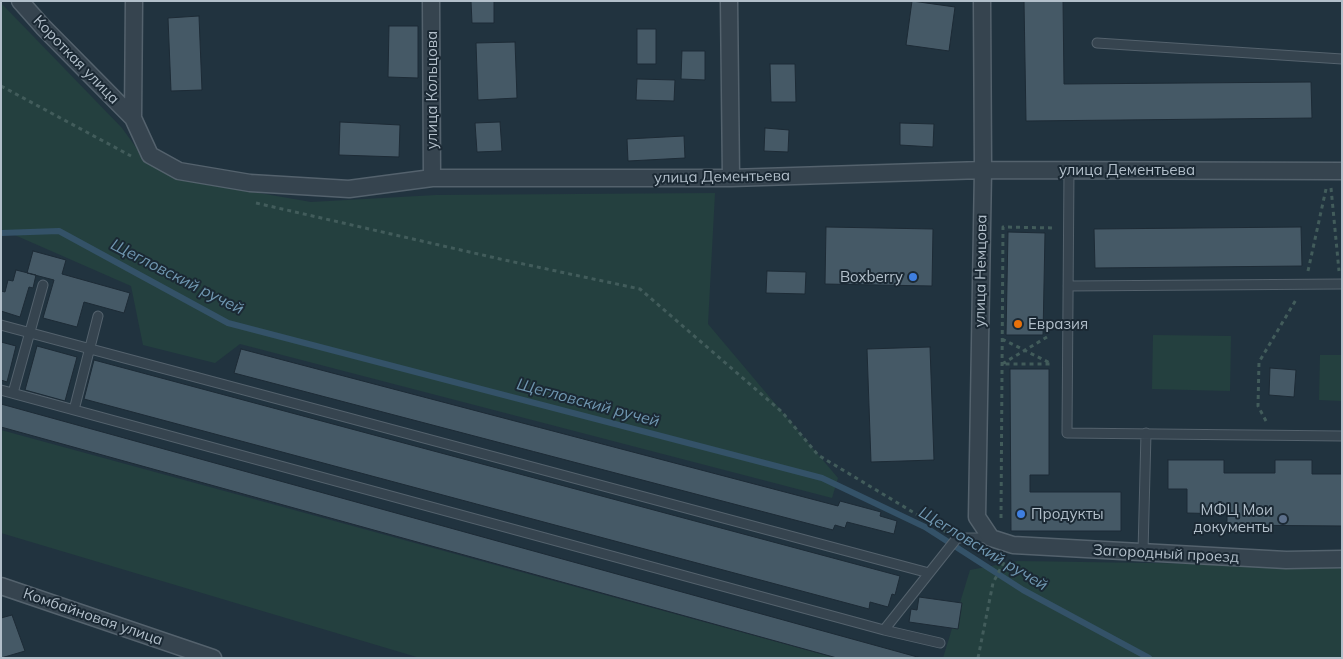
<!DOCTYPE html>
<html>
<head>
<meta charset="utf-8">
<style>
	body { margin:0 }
	#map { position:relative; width:1343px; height:659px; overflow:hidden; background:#21333f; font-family:Mulish,sans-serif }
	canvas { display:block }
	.frame { position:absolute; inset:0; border:2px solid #b2bfca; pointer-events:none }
</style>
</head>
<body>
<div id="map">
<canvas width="1343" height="659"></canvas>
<div class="frame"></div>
</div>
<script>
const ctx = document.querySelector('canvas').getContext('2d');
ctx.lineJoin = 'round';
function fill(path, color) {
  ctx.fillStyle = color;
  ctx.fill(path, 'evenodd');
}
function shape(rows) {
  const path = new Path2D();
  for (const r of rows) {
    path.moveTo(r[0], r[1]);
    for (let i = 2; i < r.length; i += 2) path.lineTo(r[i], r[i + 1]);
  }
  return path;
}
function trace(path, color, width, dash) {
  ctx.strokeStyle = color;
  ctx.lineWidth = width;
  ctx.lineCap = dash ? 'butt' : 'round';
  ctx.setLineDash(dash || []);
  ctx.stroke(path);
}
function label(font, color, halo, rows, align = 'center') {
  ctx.font = font + ' Mulish,sans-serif';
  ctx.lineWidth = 4;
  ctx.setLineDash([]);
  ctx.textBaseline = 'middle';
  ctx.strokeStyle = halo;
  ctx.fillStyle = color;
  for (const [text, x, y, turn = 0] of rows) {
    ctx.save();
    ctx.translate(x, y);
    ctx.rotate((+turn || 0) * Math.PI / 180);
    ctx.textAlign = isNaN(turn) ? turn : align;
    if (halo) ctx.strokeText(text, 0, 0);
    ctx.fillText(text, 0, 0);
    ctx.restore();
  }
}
fill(shape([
	[1,3,122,128,140,153,202,183,311,202,436,195,715,193,708,324,838,478,832,498,240,344,215,363,143,345,131,286,1,229],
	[1153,335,1231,336,1230,391,1152,389],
	[1320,355,1342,355,1342,401,1319,400],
	[1,430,836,658,420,658,1,533],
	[1018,561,1342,566,1342,658,943,658,970,570]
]), '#24403f');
trace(shape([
	[1,233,59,231,228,323,822,478,925,527,1023,590,1149,658]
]), '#345268', 6);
const building = shape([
	[471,1,494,1,494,23,472,23,471,1],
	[912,1,955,7,949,51,906,45,912,1],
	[1024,1,1063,1,1064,84,1311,82,1312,118,1026,121,1024,1],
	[199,16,202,90,171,91,168,18,199,16],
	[389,26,418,26,418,78,388,77,389,26],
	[637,29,656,29,656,64,637,64,637,29],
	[515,42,517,98,478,100,476,43,515,42],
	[682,51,705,51,705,80,681,79,682,51],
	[770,64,795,64,796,102,771,102,770,64],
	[637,79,675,80,674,101,636,100,637,79],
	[340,122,400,125,399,157,339,155,340,122],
	[500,122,502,151,477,152,475,123,500,122],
	[900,123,934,124,933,147,900,145,900,123],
	[765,128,789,130,788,152,764,151,765,128],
	[684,136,685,158,628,161,627,139,684,136],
	[826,227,933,229,932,286,825,284,826,227],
	[1301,227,1302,266,1095,268,1094,229,1301,227],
	[1008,232,1045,233,1043,335,1006,335,1008,232],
	[33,251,66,260,62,274,130,293,124,313,84,302,77,327,43,318,54,280,27,273,33,251],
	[16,270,36,275,33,288,29,287,20,317,1,311,1,291,5,292,8,280,13,281,16,270],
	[767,271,806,272,805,294,766,293,767,271],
	[1,342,16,346,7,382,1,380,1,342],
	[37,346,77,357,65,401,25,390,37,346],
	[930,347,934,460,871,462,867,349,930,347],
	[241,349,838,506,840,501,881,512,880,516,897,521,894,534,847,522,845,528,835,525,833,530,234,373,241,349],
	[94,360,900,576,895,595,892,594,888,607,870,602,869,609,84,399,94,360],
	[1270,368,1296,370,1294,397,1269,395,1270,368],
	[1010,369,1049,369,1049,475,1030,475,1030,492,1121,492,1121,531,1011,531,1010,369],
	[1,404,921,658,837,658,1,427,1,404],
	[1168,460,1224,460,1224,473,1275,473,1275,460,1312,460,1312,474,1342,474,1342,526,1227,525,1227,514,1187,513,1187,489,1168,489,1168,460],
	[919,597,962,603,958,629,909,622,911,609,917,610,919,597],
	[12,615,25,651,1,658,1,618,12,615]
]);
fill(building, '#455966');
trace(building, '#1d2b36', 1);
const service = shape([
	[1097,43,1342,59],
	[1069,170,1067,433,1342,436],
	[1068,286,1342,284],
	[1,325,929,573],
	[1,390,884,630,940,643],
	[13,393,43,285],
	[74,410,98,316],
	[1143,552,1146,433],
	[884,630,957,538,991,538]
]);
const minor = shape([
	[20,1,43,27,133,118,150,155,179,171,250,183,349,189,432,178,731,178,983,170,1342,171],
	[431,1,432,178],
	[729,1,731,178],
	[982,1,983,170,977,517,991,538,1013,545,1286,560,1342,559],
	[133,118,134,1],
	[1,586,213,658]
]);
trace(service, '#54626d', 11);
trace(minor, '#54626d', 19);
trace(shape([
	[1,86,131,156],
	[1331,188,1339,271],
	[256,203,500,259,640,289,782,412,818,455,946,532],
	[1308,271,1326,189],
	[1047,337,1002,364,1053,364],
	[1002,339,1050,363],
	[1266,421,1258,406,1259,362,1297,298],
	[1001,518,1003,227,1055,228],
	[978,658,993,583,1005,560]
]), '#425c5b', 3, [4, 4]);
trace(service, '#36444f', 9);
trace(minor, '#36444f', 16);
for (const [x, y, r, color] of [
	[913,277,5,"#3f7fe0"],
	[1018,324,5,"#e8710a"],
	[1021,514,5,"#3f7fe0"],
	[1283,519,5,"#5c6f8a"]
]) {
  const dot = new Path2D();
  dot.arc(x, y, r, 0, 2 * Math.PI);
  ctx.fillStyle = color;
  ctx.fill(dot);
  trace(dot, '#1b2934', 2);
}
label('15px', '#b2bfca', '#1b2934', [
	["Короткая улица",76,60,46],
	["улица Кольцова",432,90,-90],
	["улица Дементьева",1127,170],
	["улица Дементьева",722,177,-1],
	["улица Немцова",981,271,-89],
	["Загородный проезд",1166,554,3],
	["Комбайновая улица",93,617,19]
]);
label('15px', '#b2bfca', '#1b2934', [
	["Boxberry",903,277],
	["Евразия",1028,324,"left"],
	["МФЦ Мои",1273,510],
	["документы",1273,527],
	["Продукты",1031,514,"left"]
], 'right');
label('italic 16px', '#6f96b0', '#1b2934', [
	["Щегловский ручей",177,277,27],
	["Щегловский ручей",588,403,15],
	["Щегловский ручей",983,549,31]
]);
</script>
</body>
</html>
